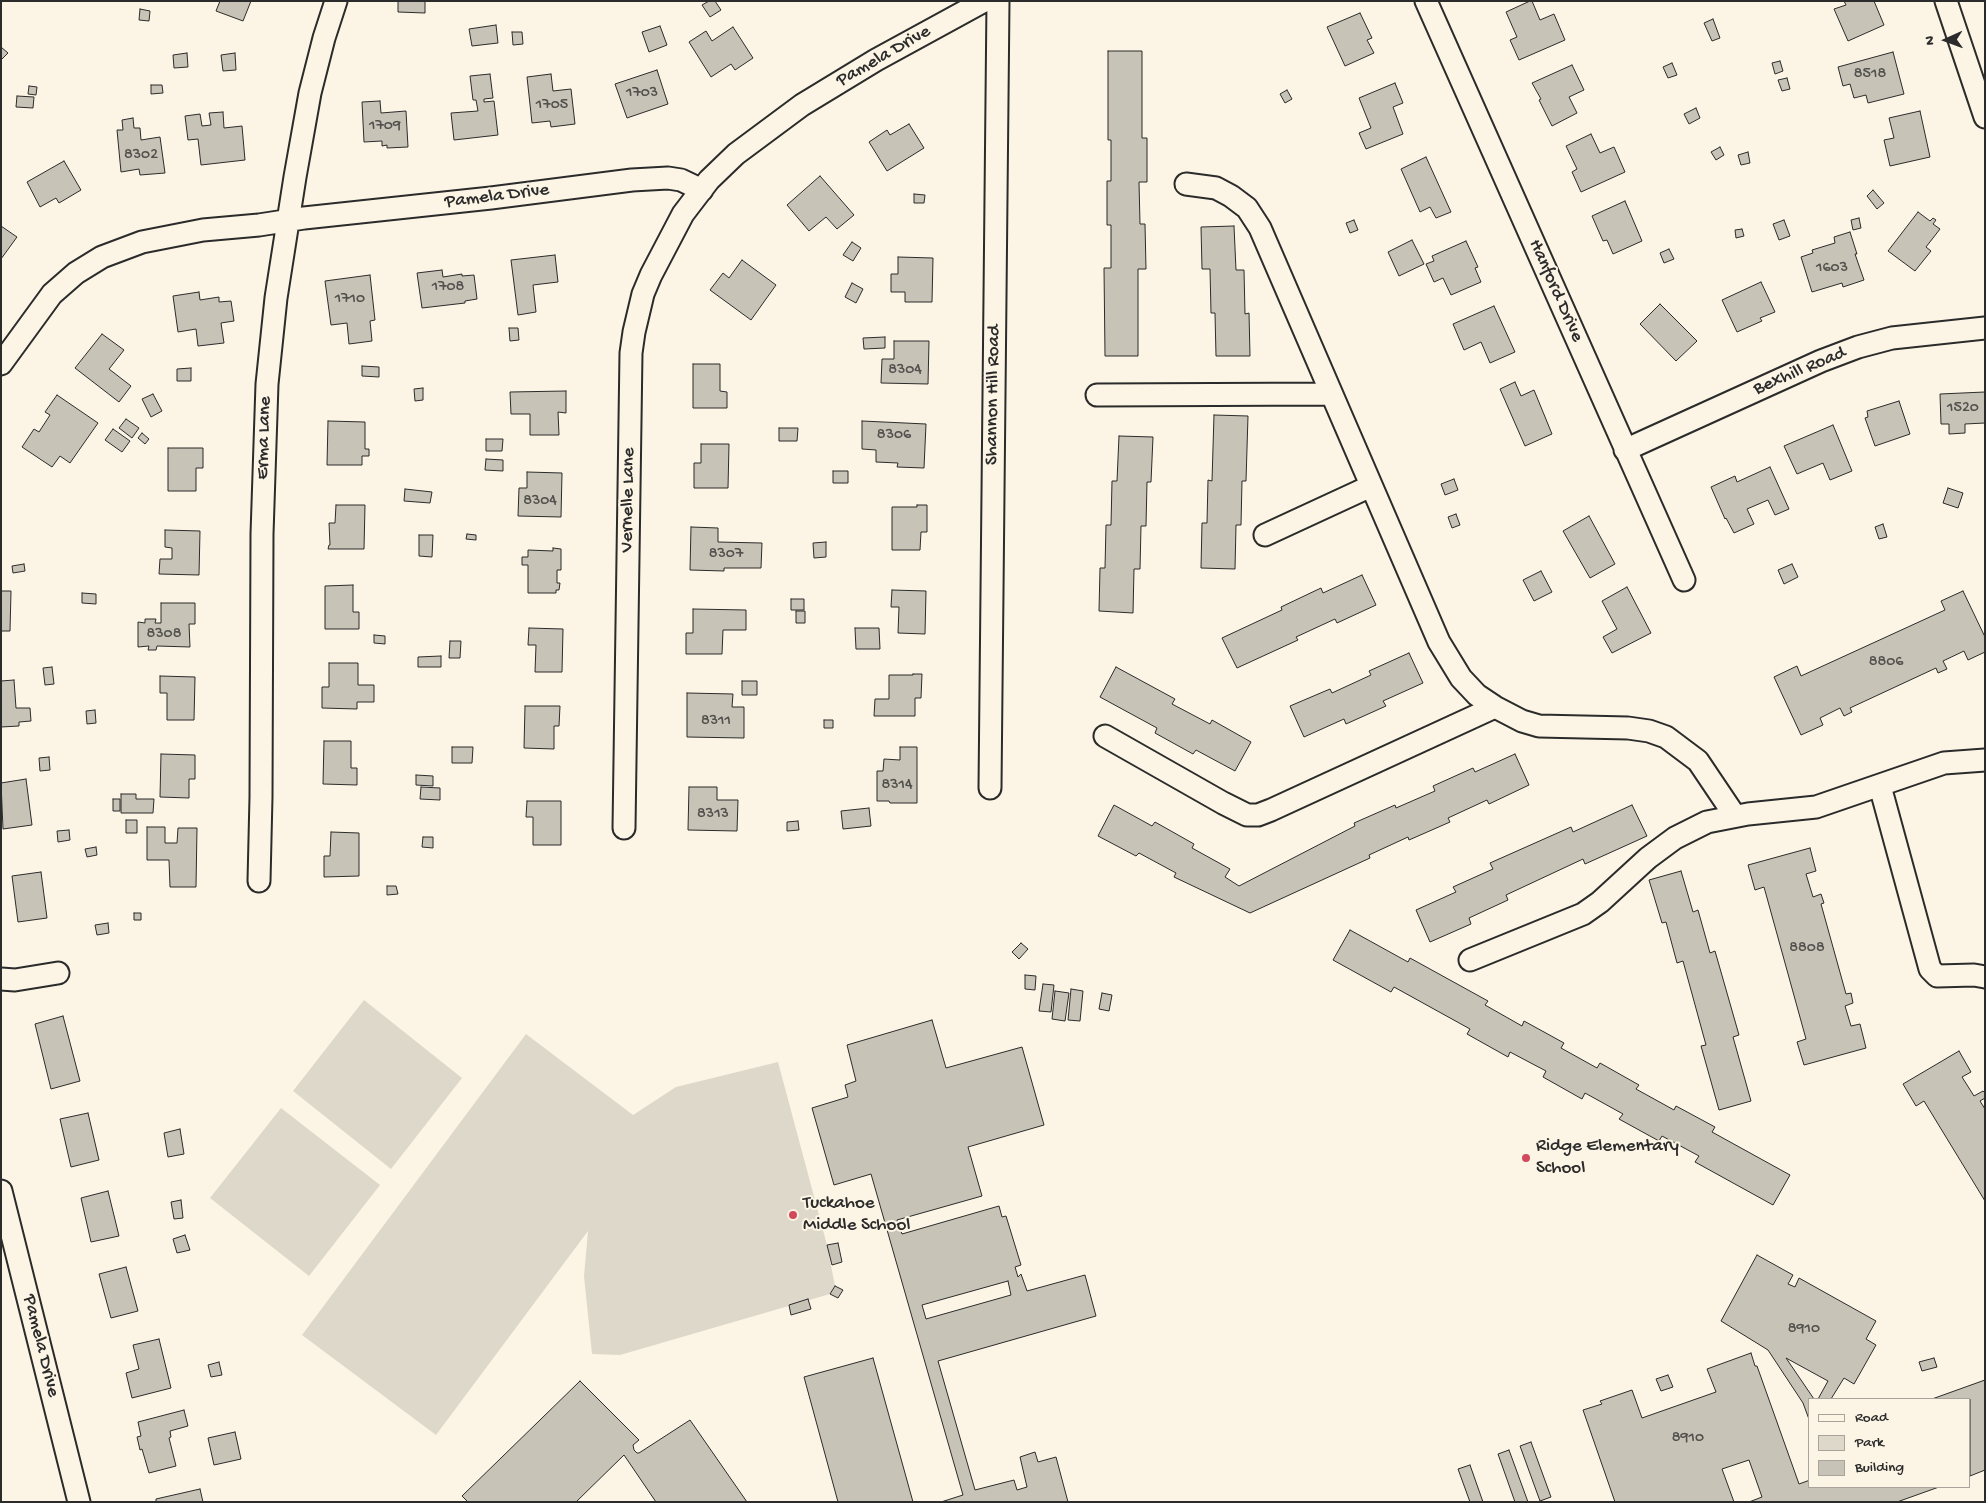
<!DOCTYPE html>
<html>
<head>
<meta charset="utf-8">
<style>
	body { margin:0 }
	#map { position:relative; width:1986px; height:1503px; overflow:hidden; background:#fcf5e5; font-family:"Gochi Hand",sans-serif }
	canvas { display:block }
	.frame { position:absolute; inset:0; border:2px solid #2b2b2b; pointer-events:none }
	.legend { position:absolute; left:1808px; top:1398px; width:162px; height:90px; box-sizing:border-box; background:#fcf5e5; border:1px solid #a8a49b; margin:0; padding:6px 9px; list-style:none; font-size:15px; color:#2b2b2b }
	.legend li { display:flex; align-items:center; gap:10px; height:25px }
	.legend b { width:25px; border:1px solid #a8a49b }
	.north { position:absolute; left:1921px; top:15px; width:50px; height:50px; -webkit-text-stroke:4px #fcf5e5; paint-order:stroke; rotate:268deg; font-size:14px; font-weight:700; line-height:20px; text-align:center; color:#2b2b2b }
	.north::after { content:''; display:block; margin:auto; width:18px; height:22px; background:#2b2b2b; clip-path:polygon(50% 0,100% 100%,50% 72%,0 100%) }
</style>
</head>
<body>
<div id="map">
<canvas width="1986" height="1503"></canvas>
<div class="frame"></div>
<ul class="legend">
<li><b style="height:6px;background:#fcf5e5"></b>Road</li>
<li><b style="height:14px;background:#ded8ca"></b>Park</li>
<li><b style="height:14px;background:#c8c3b7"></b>Building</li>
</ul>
<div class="north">N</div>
</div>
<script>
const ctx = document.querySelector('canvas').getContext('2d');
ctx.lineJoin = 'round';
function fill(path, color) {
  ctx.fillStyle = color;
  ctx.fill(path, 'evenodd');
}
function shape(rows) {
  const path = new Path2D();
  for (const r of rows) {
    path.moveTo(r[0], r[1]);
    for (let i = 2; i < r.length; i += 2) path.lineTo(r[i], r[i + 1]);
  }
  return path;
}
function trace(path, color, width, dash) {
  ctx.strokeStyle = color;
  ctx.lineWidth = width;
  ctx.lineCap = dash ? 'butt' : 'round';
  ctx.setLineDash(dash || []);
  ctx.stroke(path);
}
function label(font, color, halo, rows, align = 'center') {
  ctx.font = font + ' "Gochi Hand",sans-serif';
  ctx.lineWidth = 4;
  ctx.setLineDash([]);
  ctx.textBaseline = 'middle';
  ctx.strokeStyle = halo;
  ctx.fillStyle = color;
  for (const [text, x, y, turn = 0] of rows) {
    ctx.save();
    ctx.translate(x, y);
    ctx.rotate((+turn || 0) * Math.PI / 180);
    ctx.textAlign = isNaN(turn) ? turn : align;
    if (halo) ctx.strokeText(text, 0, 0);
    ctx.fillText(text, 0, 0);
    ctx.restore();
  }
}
fill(shape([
	[364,1000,462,1078,391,1169,293,1091],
	[526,1034,633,1115,676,1087,778,1062,827,1245,835,1286,830,1294,620,1355,592,1354,584,1276,588,1231,436,1435,302,1335],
	[281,1108,380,1185,309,1276,210,1198]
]), '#ded8ca');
const building = shape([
	[220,1,251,1,243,21,216,11,220,1],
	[398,1,425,1,425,13,398,12,398,1],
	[709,1,715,1,721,10,710,17,702,5,709,1],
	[1530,1,1532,1,1540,20,1554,14,1565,40,1519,60,1510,40,1517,37,1506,12,1530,1],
	[1844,1,1874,1,1884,25,1848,41,1834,9,1846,5,1844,1],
	[140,9,150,11,149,21,139,20,140,9],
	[1360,13,1372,38,1367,40,1374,53,1345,66,1327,27,1360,13],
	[1713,19,1720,38,1712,41,1704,23,1713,19],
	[496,25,498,43,472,46,469,29,496,25],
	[660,26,667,45,649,52,642,32,660,26],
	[733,27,753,58,735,70,731,64,711,77,689,42,706,31,712,41,733,27],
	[512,32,522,32,523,44,513,45,512,32],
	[1,47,8,53,1,60,1,47],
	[1108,51,1142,51,1142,138,1147,138,1147,182,1139,182,1140,224,1145,224,1146,269,1138,269,1138,356,1105,356,1104,268,1111,268,1111,225,1107,225,1107,181,1111,181,1111,140,1108,140,1108,51],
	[1893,52,1904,94,1868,103,1866,95,1854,98,1850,84,1843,86,1838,67,1893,52],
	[187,53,188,67,174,68,173,55,187,53],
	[235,53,236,70,223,71,221,55,235,53],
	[1780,61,1783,71,1775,74,1772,63,1780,61],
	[1672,63,1677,75,1668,78,1663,67,1672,63],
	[1572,65,1584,90,1569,97,1577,113,1552,126,1539,100,1541,99,1532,83,1572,65],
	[657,70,668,104,627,118,615,84,657,70],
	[490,74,493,98,484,99,484,102,494,101,498,135,454,140,451,113,478,111,476,100,473,100,470,76,490,74],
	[551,74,553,91,571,89,575,124,551,127,550,121,532,123,527,77,551,74],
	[1787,78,1790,89,1782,91,1778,80,1787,78],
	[1395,83,1403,103,1393,107,1403,134,1366,149,1359,133,1371,128,1359,98,1395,83],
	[151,85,162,85,163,93,151,94,151,85],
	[29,86,37,87,36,95,28,94,29,86],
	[1287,90,1292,99,1285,103,1280,94,1287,90],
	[17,96,34,97,33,108,16,107,17,96],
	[380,101,381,113,406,111,408,147,387,148,387,145,382,146,382,141,364,142,362,102,380,101],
	[1696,108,1700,118,1689,124,1684,114,1696,108],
	[1920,111,1930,157,1890,166,1884,140,1894,138,1889,118,1920,111],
	[223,112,224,128,242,126,245,160,201,165,198,139,188,140,185,116,200,114,202,126,211,125,209,113,223,112],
	[133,118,134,128,140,128,141,140,160,137,165,173,140,175,139,169,121,172,117,130,123,130,122,120,133,118],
	[909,124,924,148,887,171,869,142,887,130,890,135,909,124],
	[1591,134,1600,153,1614,147,1625,172,1581,192,1572,172,1577,169,1566,146,1591,134],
	[1720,147,1724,155,1716,160,1711,152,1720,147],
	[1748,152,1750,163,1741,165,1738,155,1748,152],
	[1426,157,1451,212,1436,218,1430,207,1420,212,1401,169,1426,157],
	[64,161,81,190,59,203,56,198,40,207,27,182,64,161],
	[820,176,854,215,837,229,826,217,809,231,787,205,820,176],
	[1873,190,1884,203,1877,209,1867,196,1873,190],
	[914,194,925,195,924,203,914,203,914,194],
	[1625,201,1642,241,1613,254,1607,240,1603,241,1592,216,1625,201],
	[1918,212,1930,221,1933,218,1936,220,1933,224,1940,229,1926,247,1931,251,1915,271,1888,251,1918,212],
	[1859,218,1861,228,1853,230,1851,220,1859,218],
	[1354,220,1358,230,1350,233,1346,223,1354,220],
	[1784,220,1790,236,1779,240,1773,224,1784,220],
	[1,226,17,237,1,259,1,226],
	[1234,226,1236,270,1244,270,1245,314,1249,313,1250,356,1216,356,1215,313,1211,313,1210,269,1202,269,1201,227,1234,226],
	[1742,229,1744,236,1736,238,1735,230,1742,229],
	[1850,232,1857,254,1855,254,1864,280,1843,287,1842,283,1812,292,1801,257,1813,253,1812,250,1835,243,1834,237,1850,232],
	[1412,240,1424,264,1399,276,1388,252,1412,240],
	[1466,241,1478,267,1475,268,1481,282,1451,295,1443,278,1434,282,1426,264,1434,261,1432,256,1466,241],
	[852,242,861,248,853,261,843,255,852,242],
	[1669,249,1674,259,1664,263,1660,253,1669,249],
	[555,255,558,282,533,285,536,312,518,315,511,260,555,255],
	[898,257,933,258,932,302,905,302,905,292,891,292,891,274,898,274,898,257],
	[742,260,776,285,751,320,710,290,723,273,729,278,742,260],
	[442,270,443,277,462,274,462,276,474,275,477,299,465,301,465,303,422,308,417,273,442,270],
	[370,275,375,320,370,321,372,341,349,344,347,323,331,325,325,281,370,275],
	[1761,282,1775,312,1760,318,1762,321,1737,332,1722,300,1761,282],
	[852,283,863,289,856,303,845,297,852,283],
	[199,292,200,300,219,297,219,302,231,301,234,321,221,323,224,343,198,346,196,329,178,332,173,296,199,292],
	[1660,304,1697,341,1676,361,1640,324,1660,304],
	[1494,306,1515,352,1490,363,1481,342,1464,350,1453,324,1494,306],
	[509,328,518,328,519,340,510,341,509,328],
	[102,334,124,350,109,369,131,386,119,402,75,368,102,334],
	[885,337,885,348,864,349,863,338,885,337],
	[894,341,929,341,928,384,881,383,882,359,894,359,894,341],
	[693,364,720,364,720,391,727,392,727,408,693,408,693,364],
	[362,366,379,367,379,377,362,376,362,366],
	[191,368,191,381,177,381,177,369,191,368],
	[1515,382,1521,396,1534,390,1552,434,1525,446,1500,389,1515,382],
	[423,388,423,400,415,401,414,389,423,388],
	[566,391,566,413,558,412,559,435,530,435,530,414,511,414,510,392,566,391],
	[1985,392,1985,423,1965,424,1965,433,1949,434,1949,424,1941,424,1940,394,1985,392],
	[153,394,162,411,151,417,142,399,153,394],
	[57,395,98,423,70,463,60,456,52,467,22,447,34,429,39,432,50,415,45,412,57,395],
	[1899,401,1910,434,1875,446,1865,418,1868,417,1867,411,1899,401],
	[1214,415,1248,416,1246,481,1242,481,1241,525,1236,525,1235,569,1201,568,1202,523,1207,523,1208,480,1212,481,1214,415],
	[126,419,139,428,132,438,119,428,126,419],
	[328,421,365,422,365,449,369,449,369,456,362,456,362,465,327,465,328,421],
	[862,421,926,424,924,468,897,467,898,463,876,462,876,450,862,449,862,421],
	[1833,425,1852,471,1830,480,1823,463,1797,474,1784,446,1833,425],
	[779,428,798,428,797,441,779,441,779,428],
	[113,429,130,441,122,452,105,440,113,429],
	[142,433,149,439,145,444,138,438,142,433],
	[1119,436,1153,437,1151,482,1147,482,1146,526,1141,526,1140,569,1134,569,1133,613,1099,611,1100,568,1105,568,1106,525,1111,525,1112,481,1117,481,1119,436],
	[486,439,503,439,502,451,486,451,486,439],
	[701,444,729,444,728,488,694,488,694,463,701,463,701,444],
	[168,448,203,448,203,468,196,468,196,491,168,491,168,448],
	[486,459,503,460,503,471,485,470,486,459],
	[1770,467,1789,509,1775,515,1768,500,1747,509,1754,524,1734,533,1726,518,1725,519,1711,487,1735,476,1737,482,1770,467],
	[833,471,848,471,848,483,833,483,833,471],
	[527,472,562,473,561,517,518,516,519,488,527,488,527,472],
	[1454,479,1458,490,1445,495,1441,484,1454,479],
	[1948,488,1963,493,1958,508,1943,503,1948,488],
	[405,489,432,492,430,503,404,501,405,489],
	[336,505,365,505,364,549,328,549,329,545,330,545,329,523,335,523,336,505],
	[917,505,927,505,927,532,921,532,920,550,892,550,892,507,917,507,917,505],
	[1456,514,1460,525,1452,528,1448,517,1456,514],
	[1589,516,1615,564,1590,578,1563,531,1589,516],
	[1883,524,1887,537,1879,539,1875,527,1883,524],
	[691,527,718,528,718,542,762,543,761,568,724,568,724,571,690,570,691,527],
	[165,530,200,531,199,575,159,574,160,559,172,559,172,548,165,547,165,530],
	[467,534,476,535,476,540,466,539,467,534],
	[419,535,433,535,432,557,419,556,419,535],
	[826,542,826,557,814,558,813,543,826,542],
	[553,548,561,549,561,570,557,570,557,583,560,583,559,590,556,590,556,593,528,593,528,565,522,565,522,557,528,557,528,550,553,551,553,548],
	[24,564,25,571,13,573,12,566,24,564],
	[1792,564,1798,577,1784,584,1778,570,1792,564],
	[1541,571,1552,592,1534,601,1523,580,1541,571],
	[1362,575,1376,605,1337,623,1335,619,1296,637,1298,640,1237,668,1222,638,1282,610,1281,607,1321,588,1323,593,1362,575],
	[353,585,353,612,359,612,359,629,325,629,325,586,353,585],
	[1627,587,1651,633,1612,653,1603,637,1617,629,1602,601,1627,587],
	[892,590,926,591,925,634,898,633,899,607,891,607,892,590],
	[1,591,11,591,10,631,1,631,1,591],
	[1963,591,1985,637,1985,652,1968,660,1964,651,1943,661,1947,669,1938,673,1936,668,1850,708,1852,712,1844,716,1840,708,1820,718,1823,725,1801,735,1774,677,1797,666,1801,676,1945,610,1941,601,1963,591],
	[82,593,96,594,96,604,82,603,82,593],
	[791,599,804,599,804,610,791,610,791,599],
	[161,603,195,603,195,624,189,624,190,647,157,646,156,650,148,650,149,646,138,647,138,622,145,623,145,619,156,619,155,623,161,623,161,603],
	[693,609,746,610,746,630,723,630,722,654,686,654,686,633,693,633,693,609],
	[796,611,805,611,805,623,796,623,796,611],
	[529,628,563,629,562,672,535,672,536,645,528,645,529,628],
	[855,628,879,628,880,649,856,649,855,628],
	[374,635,385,636,385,644,374,643,374,635],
	[450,641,461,641,460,658,449,658,450,641],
	[1409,653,1423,683,1383,701,1386,706,1346,724,1344,719,1304,737,1290,706,1330,689,1332,693,1371,675,1369,671,1409,653],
	[441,656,441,667,418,667,418,657,441,656],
	[329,663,358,663,358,685,374,685,374,702,357,702,357,709,322,708,322,687,329,687,329,663],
	[52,667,54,684,45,685,43,668,52,667],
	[1116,667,1175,699,1172,704,1210,724,1212,720,1251,742,1235,771,1196,750,1193,754,1155,733,1157,728,1100,697,1116,667],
	[913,674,922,674,921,698,915,698,915,716,874,716,875,699,889,699,889,675,913,675,913,674],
	[160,676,195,677,194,720,167,720,167,693,160,693,160,676],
	[14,680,16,708,30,708,31,721,19,722,19,726,1,727,1,681,14,680],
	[742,681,757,681,757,695,742,695,742,681],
	[687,693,733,694,732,707,744,707,744,738,687,737,687,693],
	[525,706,560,706,559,726,554,726,554,749,524,748,525,706],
	[95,710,96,723,87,724,86,711,95,710],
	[824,720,833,720,833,728,824,728,824,720],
	[324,741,351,741,351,768,357,768,357,785,323,784,324,741],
	[452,747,473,747,472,763,452,763,452,747],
	[900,747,917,747,917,803,890,803,889,801,877,801,877,771,883,771,884,759,900,760,900,747],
	[161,754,195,755,195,779,189,779,189,798,160,797,161,754],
	[1515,754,1529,785,1489,804,1487,800,1448,818,1450,822,1409,840,1408,837,1369,855,1370,858,1250,913,1174,877,1176,873,1139,853,1136,856,1098,836,1114,805,1152,826,1155,822,1194,844,1192,848,1230,869,1225,877,1239,886,1355,826,1354,823,1395,805,1396,808,1435,791,1433,786,1473,768,1475,772,1515,754],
	[49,757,50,770,40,771,39,758,49,757],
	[416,775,433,776,433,786,416,785,416,775],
	[26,779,32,825,3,829,1,783,26,779],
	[421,787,440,788,440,800,420,799,421,787],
	[689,787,717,787,717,800,738,800,737,831,688,830,689,787],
	[121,794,136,794,136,799,154,799,153,813,121,813,121,794],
	[113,799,120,799,120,811,113,811,113,799],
	[527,801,561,801,561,845,533,845,533,817,526,817,527,801],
	[1632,805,1647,836,1585,864,1583,859,1506,895,1508,900,1469,918,1471,924,1430,942,1416,910,1456,892,1453,887,1493,869,1490,863,1571,827,1573,832,1632,805],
	[869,808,871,826,843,829,841,811,869,808],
	[126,820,137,820,137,833,126,833,126,820],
	[798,821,799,830,787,831,787,822,798,821],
	[147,827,165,827,165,843,177,843,178,828,197,828,196,887,170,887,169,860,147,860,147,827],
	[69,830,70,840,58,842,57,831,69,830],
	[331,832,359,833,359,876,324,877,324,856,330,856,331,832],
	[423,837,433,837,433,848,422,847,423,837],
	[96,847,97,855,87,857,85,849,96,847],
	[1810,848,1816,871,1806,874,1813,897,1821,894,1824,903,1821,904,1846,994,1851,993,1853,1003,1845,1006,1851,1026,1860,1024,1866,1048,1804,1065,1797,1042,1806,1039,1764,887,1755,890,1748,865,1810,848],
	[1681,871,1693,912,1698,910,1710,953,1715,951,1739,1035,1733,1037,1751,1101,1719,1110,1701,1046,1706,1045,1683,961,1677,963,1666,922,1662,923,1649,880,1681,871],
	[41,872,47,918,18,922,12,876,41,872],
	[387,886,396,886,398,894,387,895,387,886],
	[134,913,141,913,141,920,134,920,134,913],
	[108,923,109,933,97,935,95,925,108,923],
	[1350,930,1408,962,1410,958,1488,1001,1485,1005,1522,1026,1524,1021,1564,1043,1561,1048,1597,1068,1600,1063,1639,1085,1636,1089,1674,1110,1676,1106,1715,1127,1712,1132,1790,1175,1773,1205,1695,1162,1699,1156,1662,1136,1659,1141,1619,1119,1623,1114,1585,1093,1582,1099,1543,1077,1546,1071,1510,1052,1508,1057,1467,1034,1470,1029,1394,987,1391,992,1333,960,1350,930],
	[1021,943,1028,949,1019,959,1012,952,1021,943],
	[1025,975,1036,976,1035,990,1025,989,1025,975],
	[1043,984,1054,985,1051,1012,1039,1011,1043,984],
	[1071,989,1083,991,1080,1021,1068,1020,1071,989],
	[1055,991,1069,993,1065,1021,1052,1019,1055,991],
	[1102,993,1112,995,1109,1011,1099,1009,1102,993],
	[63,1016,80,1081,51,1089,35,1024,63,1016],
	[932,1020,946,1068,1022,1047,1044,1125,968,1147,982,1196,897,1220,902,1234,999,1206,1002,1217,1006,1216,1021,1265,1015,1267,1018,1277,1021,1274,1027,1291,1085,1275,1096,1316,938,1361,975,1490,1014,1480,1017,1490,1027,1487,1020,1457,1035,1452,1038,1462,1056,1457,1068,1502,941,1502,963,1495,871,1174,834,1185,812,1108,848,1097,845,1085,856,1081,847,1045,932,1020],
	[1008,1281,1011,1295,926,1319,922,1305,1008,1281],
	[1959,1051,1971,1072,1962,1077,1974,1096,1983,1091,1985,1093,1985,1098,1980,1101,1985,1109,1985,1201,1924,1101,1916,1106,1903,1084,1959,1051],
	[88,1113,99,1160,71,1167,60,1119,88,1113],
	[180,1129,184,1154,168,1157,164,1133,180,1129],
	[108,1191,119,1236,91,1242,81,1198,108,1191],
	[181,1200,183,1218,174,1219,171,1202,181,1200],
	[185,1235,190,1250,177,1253,173,1239,185,1235],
	[838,1243,842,1262,832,1265,827,1245,838,1243],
	[1757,1255,1793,1275,1788,1284,1795,1287,1799,1278,1876,1321,1866,1339,1876,1345,1854,1384,1844,1378,1831,1399,1818,1399,1828,1381,1786,1358,1814,1399,1810,1399,1810,1422,1803,1403,1768,1350,1721,1321,1757,1255],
	[126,1267,138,1311,111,1318,99,1274,126,1267],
	[835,1286,843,1290,838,1298,830,1294,835,1286],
	[808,1299,811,1309,791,1315,789,1305,808,1299],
	[159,1339,171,1388,132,1398,126,1373,139,1369,133,1345,159,1339],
	[1751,1353,1755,1366,1757,1366,1799,1484,1810,1480,1810,1487,1939,1487,1897,1502,1749,1502,1762,1497,1749,1460,1722,1469,1734,1502,1615,1502,1583,1410,1602,1404,1600,1401,1632,1390,1642,1418,1716,1392,1707,1369,1751,1353],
	[873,1358,913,1502,838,1502,804,1377,873,1358],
	[1934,1358,1937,1367,1922,1371,1919,1362,1934,1358],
	[219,1362,222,1375,211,1377,208,1365,219,1362],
	[1668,1375,1673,1387,1661,1391,1656,1379,1668,1375],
	[1985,1380,1985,1470,1970,1476,1970,1399,1932,1399,1985,1380],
	[580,1381,639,1440,633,1445,634,1450,637,1453,639,1453,690,1420,747,1502,656,1502,624,1455,576,1502,468,1502,462,1496,580,1381],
	[184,1410,188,1426,170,1431,171,1437,169,1438,176,1466,149,1473,142,1449,140,1450,137,1437,141,1436,138,1422,184,1410],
	[235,1432,241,1459,214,1465,208,1438,235,1432],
	[1531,1442,1551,1497,1540,1501,1520,1446,1531,1442],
	[1509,1450,1528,1502,1515,1502,1498,1454,1509,1450],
	[1470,1465,1483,1502,1470,1502,1458,1469,1470,1465],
	[200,1489,203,1502,156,1502,156,1499,200,1489]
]);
fill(building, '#c8c3b7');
trace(building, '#2b2b2b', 1);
const street = shape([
	[1426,1,1684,580],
	[1946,1,1985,117],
	[1186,184,1216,188,1231,196,1247,208,1260,228,1439,642,1461,678,1477,695,1495,707,1522,721,1539,726,1628,728,1649,731,1666,737,1698,761,1735,816],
	[1,364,52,294,76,273,102,257,142,242,203,230,259,225,304,218,491,198,632,180,668,178,681,180,702,190],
	[1097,395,1331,394],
	[1625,450,1821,361,1858,347,1892,338,1985,328],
	[1265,535,1371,486],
	[1105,736,1223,803,1247,815,1258,815,1271,810,1495,707],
	[1880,786,1930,969,1937,976,1974,975,1985,977],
	[990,788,998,1],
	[624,828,631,353,634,332,643,294,651,275,683,214,709,180,736,154,802,105,876,60,984,1],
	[259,881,261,797,262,534,267,384,276,298,295,177,310,93,324,38,336,1],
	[1470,960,1583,914,1600,902,1648,858,1675,838,1707,822,1748,814,1816,807,1944,763,1985,760],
	[1,979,15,980,58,973],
	[1,1191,79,1502]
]);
trace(street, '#2b2b2b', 25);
trace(street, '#fcf5e5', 21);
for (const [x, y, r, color] of [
	[1526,1158,5,"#d1495b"],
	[793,1215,5,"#d1495b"]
]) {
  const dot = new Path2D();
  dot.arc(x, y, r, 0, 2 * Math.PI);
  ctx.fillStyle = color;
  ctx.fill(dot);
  trace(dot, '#fcf5e5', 2);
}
label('16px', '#52514e', null, [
	["8518",1870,75],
	["1703",642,94],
	["1705",552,106],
	["1709",385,127],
	["8302",141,156],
	["1603",1832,269],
	["1708",448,288],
	["1710",350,300],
	["8304",905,371],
	["1520",1963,409],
	["8306",894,436],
	["8304",540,502],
	["8307",726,555],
	["8308",164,635],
	["8806",1886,663],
	["8311",716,722],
	["8314",897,786],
	["8313",713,815],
	["8808",1807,949],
	["8910",1804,1330],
	["8910",1688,1439]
]);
label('19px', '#2b2b2b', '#fcf5e5', [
	["Pamela Drive",884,57,-30],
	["Pamela Drive",497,197,-7],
	["Hanford Drive",1555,291,66],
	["Bexhill Road",1800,372,-23],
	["Shannon Hill Road",994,395,-89],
	["Erma Lane",265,438,-88],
	["Vernelle Lane",629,500,-89],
	["Pamela Drive",40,1346,76]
]);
label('19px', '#2b2b2b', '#fcf5e5', [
	["Ridge Elementary",1536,1147],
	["School",1536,1169],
	["Tuckahoe",803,1204],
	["Middle School",803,1226]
], 'left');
</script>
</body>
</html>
